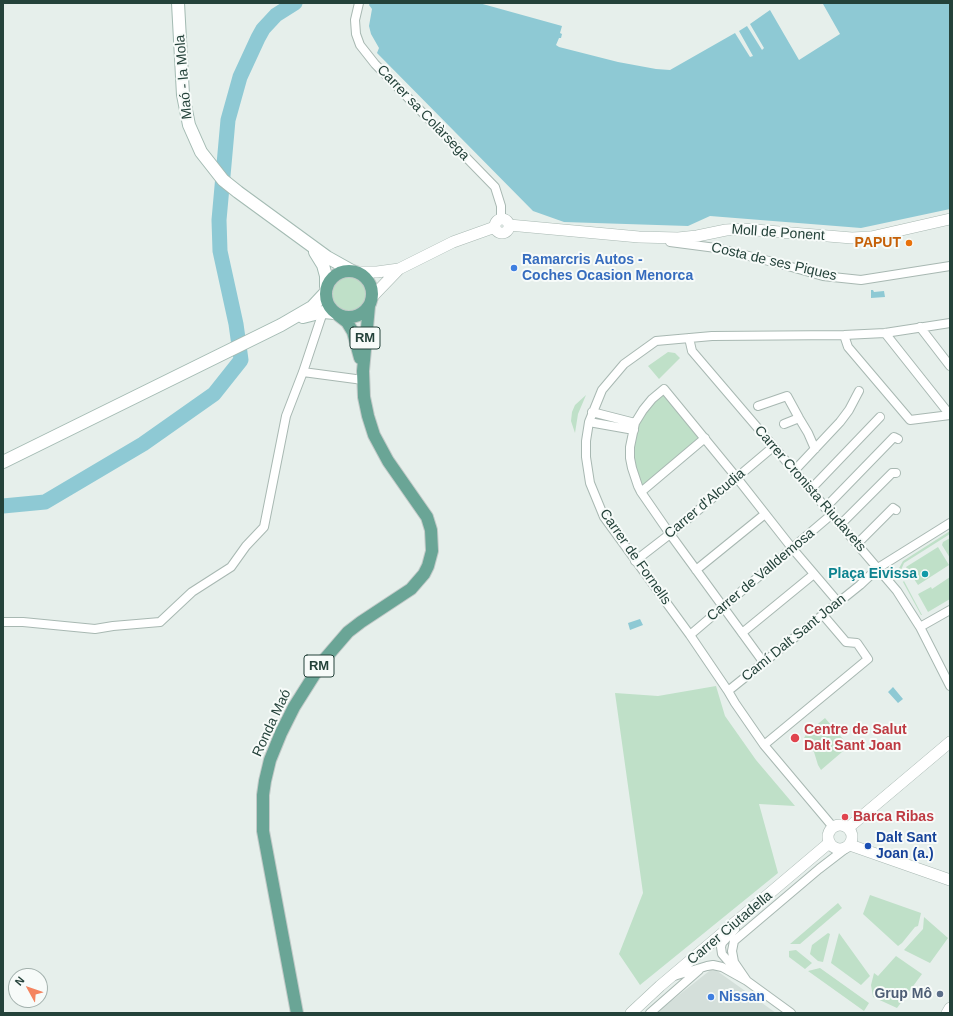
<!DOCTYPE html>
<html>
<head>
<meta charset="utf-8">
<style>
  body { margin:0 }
  #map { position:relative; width:953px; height:1016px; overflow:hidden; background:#e6efeb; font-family:Arial,sans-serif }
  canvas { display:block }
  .frame { position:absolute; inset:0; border:4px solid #24423a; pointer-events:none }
  .north { position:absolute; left:8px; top:968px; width:40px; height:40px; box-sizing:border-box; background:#f7fbf9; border:1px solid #a3b1ad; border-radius:50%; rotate:310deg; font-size:11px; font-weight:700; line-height:16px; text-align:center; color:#24423a }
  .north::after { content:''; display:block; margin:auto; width:14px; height:18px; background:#f4845f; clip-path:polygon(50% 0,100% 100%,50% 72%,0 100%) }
</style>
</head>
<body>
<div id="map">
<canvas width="953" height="1016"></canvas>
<div class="frame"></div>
<div class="north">N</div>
</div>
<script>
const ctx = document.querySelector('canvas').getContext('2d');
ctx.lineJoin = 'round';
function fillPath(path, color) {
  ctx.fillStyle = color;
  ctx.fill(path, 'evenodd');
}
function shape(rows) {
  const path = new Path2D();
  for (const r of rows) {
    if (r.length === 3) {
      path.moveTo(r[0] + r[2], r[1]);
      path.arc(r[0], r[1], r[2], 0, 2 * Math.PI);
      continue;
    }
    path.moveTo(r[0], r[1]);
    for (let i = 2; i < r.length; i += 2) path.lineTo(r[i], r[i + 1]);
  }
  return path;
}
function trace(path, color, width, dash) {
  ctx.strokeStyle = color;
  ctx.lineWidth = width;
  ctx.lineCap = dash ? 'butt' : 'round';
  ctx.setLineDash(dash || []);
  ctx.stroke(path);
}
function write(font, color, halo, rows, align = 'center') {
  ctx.font = font + ' Arial,sans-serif';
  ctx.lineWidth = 4;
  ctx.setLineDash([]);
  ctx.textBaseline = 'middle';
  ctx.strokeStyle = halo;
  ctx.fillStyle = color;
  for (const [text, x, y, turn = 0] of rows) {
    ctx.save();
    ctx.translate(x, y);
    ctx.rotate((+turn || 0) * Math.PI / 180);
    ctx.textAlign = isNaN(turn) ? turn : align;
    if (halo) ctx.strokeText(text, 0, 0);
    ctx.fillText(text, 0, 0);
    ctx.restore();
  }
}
fillPath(shape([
  [713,968,776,1013,656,1013]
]), '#d4dfda');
fillPath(shape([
  [349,294,18],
  [668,352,675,353,680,358,659,379,648,366],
  [663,394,701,439,642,489,637,478,633,452,637,428,644,413],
  [586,395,578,414,575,433,571,421,572,412,575,405],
  [950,531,950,534,904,563,901,570,901,574,899,574,898,570,903,561],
  [950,538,950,558,942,545,943,542],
  [938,547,949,565,918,585,906,567],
  [950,577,950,599,928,612,918,594,931,587,932,589],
  [904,581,922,615,921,615,903,582],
  [716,686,725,716,756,760,795,806,759,804,778,873,640,985,619,954,643,893,615,693,658,696],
  [825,718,849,746,821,770,818,765,814,752,804,738,807,733],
  [870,895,921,913,918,926,915,927,902,943,898,946,863,914],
  [838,903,842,908,800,944,790,944],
  [924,917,948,938,930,963,904,950,923,929],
  [828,933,830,934,823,962,818,961,810,954,812,945],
  [839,933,870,976,861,985,831,963],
  [796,950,812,963,805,969,789,957,789,951],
  [896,956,922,974,897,1008,873,997,871,985,874,973,878,976],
  [820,968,869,1003,864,1011,808,971]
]), '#bfe0c8');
fillPath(shape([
  [370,3,479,3,562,26,560,33,562,34,561,38,559,38,556,45,559,47,618,62,656,69,670,70,735,33,750,57,753,56,739,31,747,26,762,50,764,48,750,24,770,10,799,60,840,34,823,4,825,3,950,3,950,209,861,228,710,216,688,226,564,222,533,211,377,53,379,48,371,34,369,26,372,9,369,5],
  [871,290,873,290,874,292,884,291,885,297,871,298],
  [640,619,643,625,630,630,628,623],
  [893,687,903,699,898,703,888,692]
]), '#8ec9d4');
trace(shape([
  [3,506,45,502,143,444,214,394,241,360,236,324,220,251,219,220,228,120,240,77,258,38,263,29,276,15,295,3]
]), '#8ec9d4', 15);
const minor = shape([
  [359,3,355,20,356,34,360,45,375,64,495,187,501,206,501,219],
  [670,242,716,248,781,264,823,276,861,280,950,266],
  [920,327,950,366],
  [885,333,950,415],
  [844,335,848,347,910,420,950,415],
  [689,338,692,351,897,591,920,627,950,686],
  [303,372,363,380],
  [758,406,787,396,799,418,808,433,815,449],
  [592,412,635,423],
  [589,422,634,430],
  [784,424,799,418],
  [794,471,840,422,849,410,859,391],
  [810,490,880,417],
  [641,492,705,438],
  [825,508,894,437,898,439],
  [840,525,892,473,896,473],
  [857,544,893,508,896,510],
  [635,561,670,534,773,447],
  [696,570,765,514],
  [3,622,23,622,95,629,113,626,160,622,192,592,231,567,246,546,264,527,286,416,303,372,323,312],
  [920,627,950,610],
  [742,633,814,574],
  [690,635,831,515],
  [764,663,670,534,641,492,638,486,632,468,630,458,630,447,635,423,643,410,652,399,664,389,737,478,792,548,838,602],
  [728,691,860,585,878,568,950,523],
  [764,745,868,659,857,643,846,642,823,615],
  [833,827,764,745,735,703,728,691,690,635,604,517,590,483,586,457,586,441,589,422,602,390,624,364,656,341,712,336,844,335,885,333,950,323],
  [735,969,722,954,721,947,722,943,735,929],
  [674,976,707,966,713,965,722,967,747,981,791,1013],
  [747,981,734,962,732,951,734,941,819,869,845,849],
  [650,1013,699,970]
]);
const tertiary = shape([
  [502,226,7],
  [509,225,639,237,678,238,697,236,726,230,743,229,852,238,871,237,950,219],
  [356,272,377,272,399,269,453,242,495,227],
  [372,297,399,269],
  [840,837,12],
  [848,828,950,742],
  [850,845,950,880],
  [631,1013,660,986,829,843],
  [947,1013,950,1008]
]);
const secondary = shape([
  [178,3,183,95,189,125,201,152,223,180,238,192,327,257,352,271],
  [315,252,323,265,326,276,326,287],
  [303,317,323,312,335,313],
  [3,462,281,325,312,307,326,292]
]);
const primary = shape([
  [349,294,23],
  [338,315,347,322,353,332,360,358],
  [297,1013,263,831,263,795,265,781,270,760,281,733,294,707,323,661,348,632,361,622,411,589,424,574,428,566,432,551,431,530,427,517,388,461,374,435,368,416,364,397,363,371,369,306]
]);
trace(minor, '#a8b8b2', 10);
trace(tertiary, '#a8b8b2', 12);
trace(secondary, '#a4bbb3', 14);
trace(primary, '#c2cac8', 14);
trace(minor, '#fff', 8);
trace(tertiary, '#fff', 11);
trace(secondary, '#fff', 12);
trace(primary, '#6aa596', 12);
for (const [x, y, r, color] of [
  [909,243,4,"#e8710a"],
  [514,268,4,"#3f7fe0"],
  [925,574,4,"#0f9aa8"],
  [795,738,5,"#e0444e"],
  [845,817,4,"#e0444e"],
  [868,846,4,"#1a4fb4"],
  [940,994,4,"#5c6f8a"],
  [711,997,4,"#3f7fe0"]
]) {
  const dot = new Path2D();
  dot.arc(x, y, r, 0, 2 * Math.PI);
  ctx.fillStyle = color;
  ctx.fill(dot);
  trace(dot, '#f7fbf9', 1.5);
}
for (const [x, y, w] of [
  [365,338,30],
  [319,666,30]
]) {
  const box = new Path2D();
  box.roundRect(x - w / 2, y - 11, w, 22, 3);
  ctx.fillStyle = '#f7fbf9';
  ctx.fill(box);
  trace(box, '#24423a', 1);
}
write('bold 13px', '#24423a', null, [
  ["RM",365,338],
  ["RM",319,666]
]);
write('14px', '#24423a', '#f7fbf9', [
  ["Maó - la Mola",184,77,-95],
  ["Carrer sa Colàrsega",423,113,46],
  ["Moll de Ponent",778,233,4],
  ["Costa de ses Piques",774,262,13],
  ["Carrer Cronista Riudavets",810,489,49],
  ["Carrer d'Alcudia",705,504,-40],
  ["Carrer de Fornells",635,557,55],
  ["Carrer de Valldemosa",761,575,-40],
  ["Camí Dalt Sant Joan",794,638,-39],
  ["Ronda Maó",272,723,-65],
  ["Carrer Ciutadella",730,928,-40]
]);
write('bold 14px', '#c56008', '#f7fbf9', [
  ["PAPUT",901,243]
], 'right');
write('bold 14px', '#366cbe', '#f7fbf9', [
  ["Ramarcris Autos -",522,260],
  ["Coches Ocasion Menorca",522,276],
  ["Nissan",719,997]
], 'left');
write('bold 14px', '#0d838f', '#f7fbf9', [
  ["Plaça Eivissa",917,574]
], 'right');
write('bold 14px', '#be3a42', '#f7fbf9', [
  ["Centre de Salut",804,730],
  ["Dalt Sant Joan",804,746],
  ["Barca Ribas",853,817]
], 'left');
write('bold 14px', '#164399', '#f7fbf9', [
  ["Dalt Sant",876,838],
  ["Joan (a.)",876,854]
], 'left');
write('bold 14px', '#4e5e75', '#f7fbf9', [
  ["Grup Mô",932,994]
], 'right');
</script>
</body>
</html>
